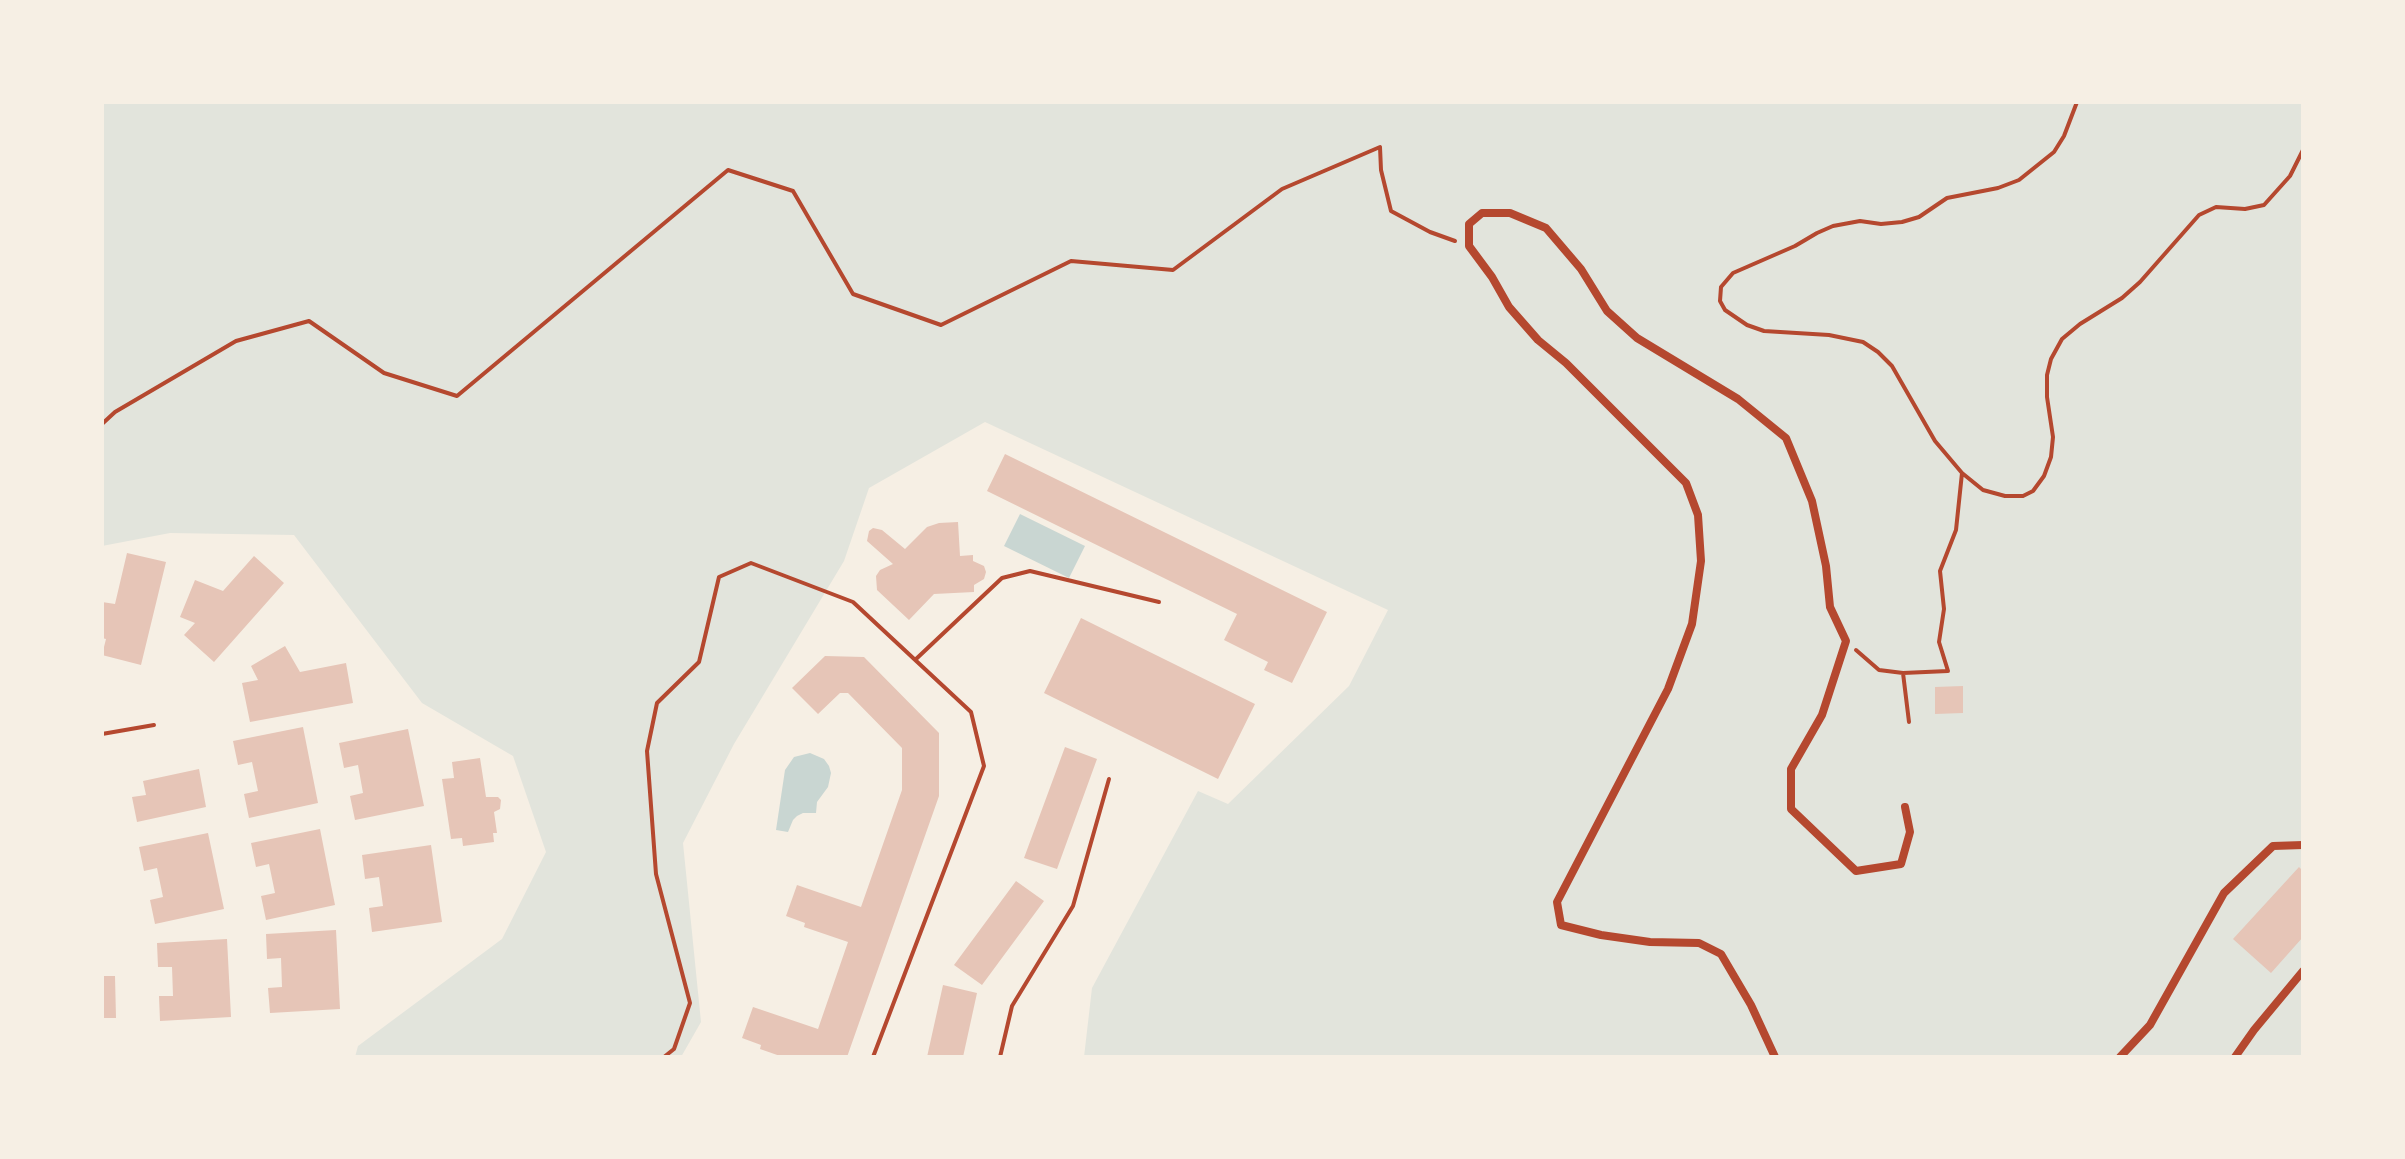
<!DOCTYPE html>
<html>
<head>
<meta charset="utf-8">
<style>
  body { margin:0 }
  #map { position:relative; width:2405px; height:1159px; overflow:hidden; background:#f6efe4; font-family:"DejaVu Sans",sans-serif }
  canvas { display:block }
  .frame { position:absolute; inset:0; border:104px solid #f6efe4; pointer-events:none }
</style>
</head>
<body>
<div id="map">
<canvas width="2405" height="1159"></canvas>
<div class="frame"></div>
</div>
<script>
const ctx = document.querySelector('canvas').getContext('2d');
ctx.lineJoin = 'round';
function fillPath(path, color) {
  ctx.fillStyle = color;
  ctx.fill(path, 'evenodd');
}
function shape(rows) {
  const path = new Path2D();
  for (const r of rows) {
    path.moveTo(r[0], r[1]);
    for (let i = 2; i < r.length; i += 2) path.lineTo(r[i], r[i + 1]);
  }
  return path;
}
function trace(path, color, width, dash) {
  ctx.strokeStyle = color;
  ctx.lineWidth = width;
  ctx.lineCap = dash ? 'butt' : 'round';
  ctx.setLineDash(dash || []);
  ctx.stroke(path);
}
fillPath(shape([
  [102,102,2303,102,2303,1057,1084,1057,1092,988,1198,791,1228,804,1349,686,1388,610,985,422,869,488,844,561,734,744,683,843,701,1022,681,1057,355,1057,358,1046,502,939,546,852,513,756,422,703,294,535,170,533,102,546]
]), '#e2e4dc');
fillPath(shape([
  [1020,514,1085,546,1069,578,1004,546],
  [810,753,824,759,829,766,831,773,828,787,817,802,816,813,803,813,797,816,793,820,788,832,776,830,785,770,794,757]
]), '#c9d6d2');
fillPath(shape([
  [1005,454,1327,612,1292,683,1264,670,1268,662,1224,640,1237,614,987,491],
  [958,522,960,556,973,555,973,561,984,566,986,572,984,579,974,585,974,592,934,594,909,620,877,590,876,576,880,570,893,564,867,541,869,531,873,528,882,530,905,549,927,527,939,523],
  [127,553,166,562,141,665,102,655,106,639,102,638,102,602,115,604],
  [254,556,284,583,214,662,184,635,195,623,180,617,195,580,223,591],
  [1081,618,1255,704,1218,779,1044,693],
  [285,646,300,672,346,663,353,703,250,722,242,683,258,680,251,666],
  [825,656,864,657,939,733,939,796,847,1057,783,1057,760,1049,761,1045,742,1038,753,1007,818,1029,848,942,804,927,805,923,786,916,797,885,861,907,902,790,902,748,848,693,840,693,818,714,792,688],
  [1963,686,1963,713,1935,714,1935,687],
  [303,727,318,803,249,818,244,794,258,791,252,762,238,765,233,741],
  [408,729,424,806,355,820,350,796,363,793,358,765,344,768,339,743],
  [1065,747,1097,759,1057,869,1024,858],
  [480,758,486,797,498,797,501,800,500,809,494,812,497,833,493,833,494,842,463,846,462,838,451,839,442,779,454,778,452,762],
  [199,769,206,807,137,822,132,797,146,795,143,781],
  [320,829,335,905,266,920,261,896,275,893,269,864,256,867,251,843],
  [208,833,224,909,155,924,150,900,163,897,157,868,144,871,139,847],
  [431,845,442,922,372,932,369,908,383,906,379,877,365,879,362,855],
  [2299,867,2303,871,2303,937,2271,973,2233,939],
  [1016,881,1044,901,982,985,954,965],
  [336,930,340,1009,270,1013,268,988,282,987,281,958,267,959,266,934],
  [227,939,231,1017,160,1021,159,996,173,996,172,967,158,967,157,943],
  [102,976,115,976,116,1018,102,1018],
  [943,985,977,993,963,1057,927,1057]
]), '#e6c5b7');
trace(shape([
  [2077,102,2064,136,2054,152,2019,180,1998,188,1947,198,1919,217,1902,222,1881,224,1860,221,1833,226,1817,233,1795,246,1733,273,1721,287,1720,301,1725,310,1747,325,1764,331,1829,335,1863,342,1878,352,1892,366,1935,441,1962,473,1983,490,2005,496,2023,496,2033,491,2044,476,2051,457,2053,437,2047,397,2047,375,2051,359,2062,339,2080,324,2122,298,2140,282,2199,215,2216,207,2245,209,2264,205,2290,176,2303,150],
  [102,424,115,412,236,341,309,321,384,373,457,396,728,170,793,191,853,294,941,325,1071,261,1173,270,1282,189,1380,147,1381,170,1391,211,1430,232,1455,241],
  [1856,650,1879,670,1903,673,1948,671,1939,642,1944,609,1940,571,1956,530,1962,473],
  [1903,673,1909,722]
]), '#b5482f', 4);
trace(shape([
  [915,660,1002,578,1030,571,1159,602],
  [102,734,154,725],
  [664,1057,674,1049,690,1003,656,874,647,751,657,703,699,662,719,577,751,563,853,602,971,712,984,766,873,1057],
  [1000,1057,1012,1006,1073,906,1109,779]
]), '#b5482f', 4);
trace(shape([
  [1775,1057,1751,1005,1721,954,1699,943,1650,942,1601,935,1561,925,1557,902,1668,689,1692,624,1701,561,1698,515,1686,483,1566,363,1538,340,1509,307,1492,277,1469,246,1469,224,1482,213,1510,213,1546,228,1581,269,1607,311,1637,338,1738,399,1786,438,1812,501,1826,566,1830,607,1846,641,1822,715,1791,769,1791,809,1856,871,1901,864,1910,832,1905,807],
  [2120,1057,2150,1025,2224,893,2273,846,2303,845],
  [2235,1057,2254,1030,2303,971]
]), '#b5482f', 8);
</script>
</body>
</html>
